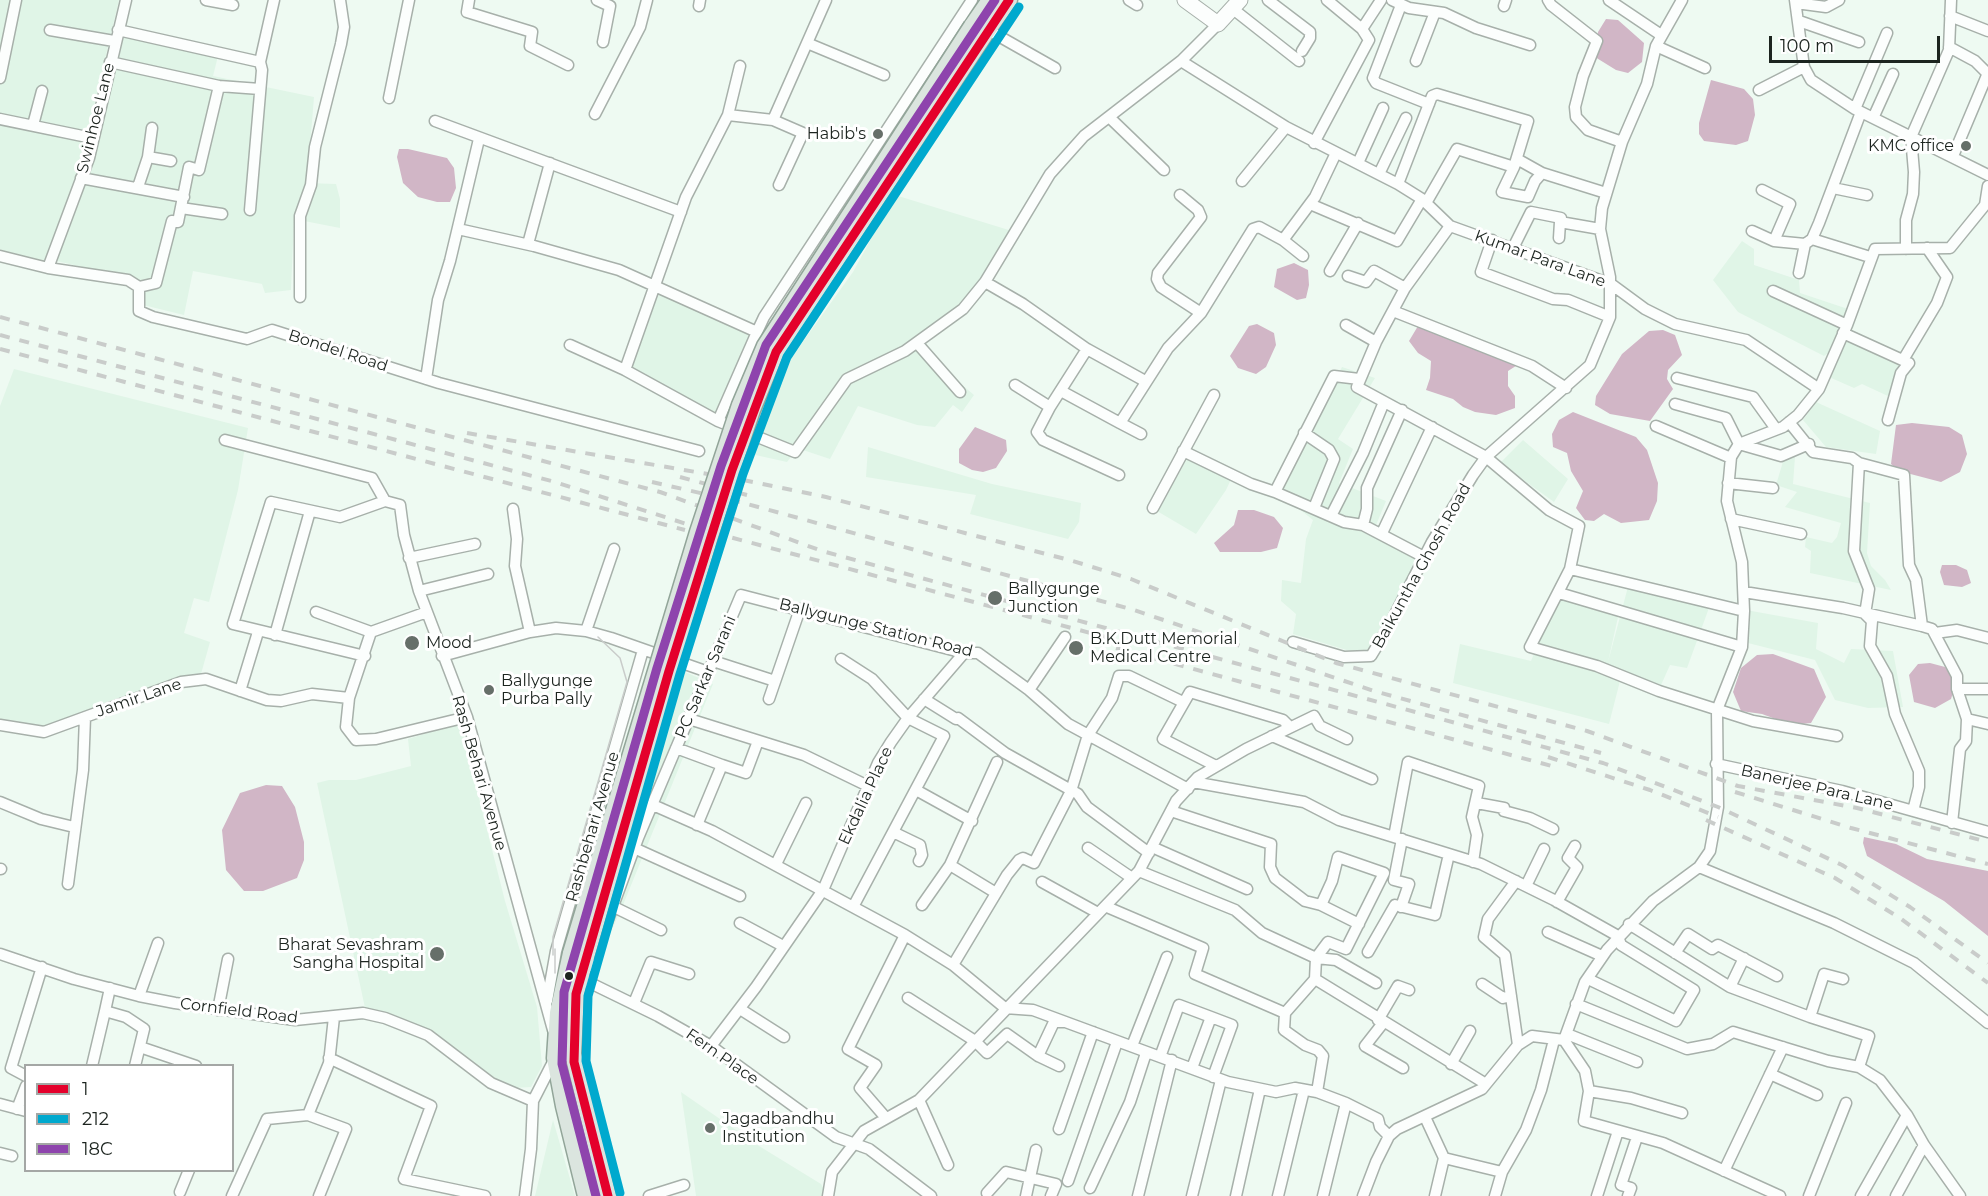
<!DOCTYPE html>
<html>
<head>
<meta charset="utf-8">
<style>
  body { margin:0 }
  #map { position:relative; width:1988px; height:1196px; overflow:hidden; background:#eefaf2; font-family:Montserrat,sans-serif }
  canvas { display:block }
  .legend { position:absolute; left:24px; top:1064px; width:210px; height:108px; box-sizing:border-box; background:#fff; border:2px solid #a4a7a5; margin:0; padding:8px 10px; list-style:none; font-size:18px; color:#1c241f }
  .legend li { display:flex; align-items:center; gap:12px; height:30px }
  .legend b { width:30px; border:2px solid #a4a7a5 }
  .scale { position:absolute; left:1769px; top:36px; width:171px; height:27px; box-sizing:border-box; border:3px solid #1c241f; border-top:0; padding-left:8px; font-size:18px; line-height:21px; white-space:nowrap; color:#1c241f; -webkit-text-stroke:4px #fff; paint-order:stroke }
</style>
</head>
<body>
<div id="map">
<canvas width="1988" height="1196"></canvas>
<ul class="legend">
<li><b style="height:8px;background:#e4002b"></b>1</li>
<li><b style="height:8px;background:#00a9ce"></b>212</li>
<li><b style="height:8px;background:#8e44ad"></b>18C</li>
</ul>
<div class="scale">100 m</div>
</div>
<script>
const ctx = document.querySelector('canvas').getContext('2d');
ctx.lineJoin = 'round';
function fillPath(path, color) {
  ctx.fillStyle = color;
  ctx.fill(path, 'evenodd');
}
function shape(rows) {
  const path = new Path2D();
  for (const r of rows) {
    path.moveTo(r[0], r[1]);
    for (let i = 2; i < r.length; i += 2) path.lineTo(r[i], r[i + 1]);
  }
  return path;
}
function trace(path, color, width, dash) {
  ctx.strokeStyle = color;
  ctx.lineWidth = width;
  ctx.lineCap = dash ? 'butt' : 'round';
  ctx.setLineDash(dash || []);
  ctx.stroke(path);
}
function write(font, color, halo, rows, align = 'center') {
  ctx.font = font + ' Montserrat,sans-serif';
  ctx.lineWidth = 6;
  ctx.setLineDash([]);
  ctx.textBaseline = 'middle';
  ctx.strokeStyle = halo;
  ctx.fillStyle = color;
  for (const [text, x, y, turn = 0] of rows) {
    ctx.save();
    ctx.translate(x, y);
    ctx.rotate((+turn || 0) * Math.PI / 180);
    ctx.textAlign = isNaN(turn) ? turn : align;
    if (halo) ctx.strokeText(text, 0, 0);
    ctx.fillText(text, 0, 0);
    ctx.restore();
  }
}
fillPath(shape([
  [0,0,119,0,87,136,0,118],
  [116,24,220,48,213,76,314,97,307,183,336,184,340,199,340,228,294,219,291,290,265,293,262,284,193,271,184,315,135,303,136,277,104,272,48,259,88,151],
  [0,122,87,140,82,160,44,265,0,253],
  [895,195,1012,231,962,306,904,349,844,378,813,416,798,448,787,462,751,454,792,357,853,272],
  [1742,241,1754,249,1754,265,1799,280,1800,293,1848,309,1830,352,1824,356,1738,312,1713,280],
  [660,286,754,330,716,419,629,370],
  [1846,330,1901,355,1890,397,1862,384,1854,388,1829,377],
  [916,346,974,395,962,412,953,405,935,427,917,425,858,406,830,459,803,450,849,380],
  [1342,367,1375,378,1338,439,1353,449,1339,483,1386,501,1374,530,1416,557,1376,654,1350,651,1293,634,1296,614,1281,601,1282,580,1301,583,1306,539,1313,520,1277,491],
  [14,369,248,428,238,490,209,602,194,598,184,633,210,642,201,674,43,730,21,727,0,720,0,406],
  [1816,402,1880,431,1876,454,1826,447,1803,420],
  [1523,440,1568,479,1554,502,1500,463],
  [868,447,992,484,1081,503,1079,522,1068,539,970,514,976,495,866,477],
  [1190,454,1233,475,1226,490,1196,534,1157,511],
  [1785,455,1795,457,1793,484,1870,503,1867,553,1871,566,1885,580,1891,590,1810,573,1811,551,1805,547,1806,537,1832,543,1837,537,1841,523,1785,507,1797,492,1776,485],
  [1629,583,1709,608,1687,668,1670,665,1661,685,1606,665,1620,681,1609,724,1453,683,1460,644,1531,661,1559,593,1620,608,1608,662],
  [1746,610,1818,623,1816,649,1844,663,1851,649,1893,651,1903,707,1868,708,1835,700,1815,660,1744,642],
  [678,669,713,684,623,905,601,954,594,955],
  [460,723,505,901,537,1007,542,1066,531,1087,514,1088,490,1080,478,1066,413,1023,365,1008,317,783,329,780,356,780,411,766,408,739],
  [681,1092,759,1146,821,1184,828,1196,696,1196],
  [553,1120,575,1196,535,1196]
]), '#e0f5e7');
fillPath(shape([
  [1606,19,1618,20,1644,43,1642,62,1628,73,1616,70,1595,57,1598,32],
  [1711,80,1744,89,1753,99,1755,115,1748,141,1736,145,1704,141,1699,134,1699,123],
  [399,149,408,149,447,158,454,168,456,188,450,202,437,202,418,197,403,183,397,157],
  [1294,263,1308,270,1309,285,1306,298,1297,300,1274,287,1277,269],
  [1421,321,1519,364,1508,371,1508,386,1515,396,1515,408,1496,415,1475,412,1463,407,1453,399,1426,390,1430,378,1431,361,1418,353,1409,341],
  [1257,324,1274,333,1276,345,1266,367,1256,374,1238,368,1230,356,1249,326],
  [1663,330,1675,335,1682,355,1668,370,1667,379,1673,389,1650,421,1610,414,1595,405,1596,396,1622,354,1649,331],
  [1573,412,1636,437,1647,450,1658,483,1657,501,1649,520,1621,523,1604,514,1594,521,1585,520,1576,508,1583,491,1571,471,1567,453,1553,447,1552,434,1559,420],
  [1912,423,1949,427,1962,435,1967,454,1960,472,1941,482,1899,471,1891,464,1896,425],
  [975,427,1006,440,1007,451,996,468,983,472,972,470,959,463,959,449],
  [1238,510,1254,510,1274,517,1283,528,1277,548,1261,552,1220,552,1214,543,1234,525],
  [1942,565,1956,565,1967,570,1971,583,1962,587,1944,585,1940,572],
  [1773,654,1814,669,1826,697,1811,723,1792,725,1762,714,1741,711,1733,692,1741,668,1757,655],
  [1930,663,1945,667,1956,683,1951,699,1935,708,1914,702,1909,675,1918,664],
  [266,785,282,786,295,807,304,842,304,860,297,878,263,891,244,891,226,870,222,830,240,793],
  [1864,837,1896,844,1927,859,1988,871,1988,936,1944,901,1867,856,1863,843]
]), '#d1b6c6');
const minor = shape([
  [206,0,233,5],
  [469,0,467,12,532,32,530,46,568,65],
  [597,0,610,6,603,42],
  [1129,0,1137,5],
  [1268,0,1310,32,1310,38,1302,51],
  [1327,0,1362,29],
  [1392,0,1409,8,1444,13,1476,28,1530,45],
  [1548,0,1551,5,1597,41,1583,76,1575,107,1576,117,1588,130,1622,142],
  [1609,0,1661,35],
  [1795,0,1804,67,1811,80,1855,109,1988,175],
  [1796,3,1826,7,1839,0],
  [1401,5,1373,78,1376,83,1429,104],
  [699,6,700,0],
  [1504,6,1506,0],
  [1233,9,1299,61],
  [1950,16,1988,31],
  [1799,21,1859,42],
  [50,30,114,41],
  [118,30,260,62,274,0],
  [988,30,1055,68],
  [807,43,884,75],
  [1656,46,1705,68],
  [1949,47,1975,61,1988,74],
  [1181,61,1286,127,1398,184,1422,199,1450,226,1611,284,1645,309,1675,324,1746,340,1819,389],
  [1416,61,1435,12],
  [110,62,219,86,260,89],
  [0,78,16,0],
  [1759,90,1804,67],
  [389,98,409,0],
  [1855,109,1887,33],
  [595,114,640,27,647,0],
  [728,115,740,66],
  [1874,116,1893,74],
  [1109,117,1164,170],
  [0,119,92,138],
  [773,120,803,133,779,185],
  [435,121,681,212],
  [33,125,42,91],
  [1314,143,1369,40,1362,29,1381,0],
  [1953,156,1988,73],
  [148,157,171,161],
  [1517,159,1542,173,1606,193],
  [1358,163,1383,108],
  [1379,174,1406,118],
  [81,178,184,197],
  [1242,181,1286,127],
  [1398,184,1432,96,1437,94,1528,121,1514,167,1502,192,1528,197,1535,181,1542,173],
  [138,187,148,157,152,128],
  [1833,188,1867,195],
  [1762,190,1790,204,1774,241],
  [1180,195,1198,210,1201,217,1158,273,1157,279,1161,287,1201,313],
  [1426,203,1457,149,1514,167],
  [1310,204,1397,241,1422,199],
  [181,208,222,214],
  [250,210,262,70,260,62],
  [1450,226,1405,288,1376,342,1357,387,1486,457,1549,510,1579,526,1570,569,1530,647,1597,666,1659,691,1753,721,1837,736],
  [458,229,534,246,619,270,757,332,764,317,972,0],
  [1752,231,1774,241,1805,244],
  [1559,238,1560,222],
  [1812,239,1870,257],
  [1492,240,1481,272,1553,299,1568,300,1610,317],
  [528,244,550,163],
  [1513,248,1531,212,1561,218,1560,222,1600,229],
  [1906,249,1906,220,1913,194,1914,172,1911,137,1949,50,1951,0],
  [0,256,48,268,128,280,139,287,139,311,153,317,247,339,272,330,439,383,699,451],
  [1303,256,1283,240,1315,197,1336,153],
  [48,268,89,158,126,0],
  [1330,271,1358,223],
  [1799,273,1805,244,1812,239,1819,223,1861,112],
  [1348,276,1366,282,1374,271,1405,288],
  [985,282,1023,304,1087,349,1145,381],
  [139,287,156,283,172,221,178,222,189,167,199,170,219,86],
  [1773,291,1847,325],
  [300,297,300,216,311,185,315,147,341,44,344,27,340,0],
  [1393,311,1532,366,1566,388],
  [1346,325,1376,342],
  [1843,333,1909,363,1901,373,1888,420],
  [917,343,960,392],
  [570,345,625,370,718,421,795,452,847,379,905,351,963,309,985,282,1050,174,1084,136,1181,61,1218,24],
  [1087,349,1050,407,1037,432,1043,440,1119,475],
  [1903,360,1937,303,1947,277,1927,248],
  [625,370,686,197,728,115,773,120,826,0],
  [1677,378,1753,397,1776,429],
  [426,379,438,300,450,261,479,139],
  [1015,385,1050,407],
  [1061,391,1120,423],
  [1675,404,1726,418,1739,444,1781,456,1809,444],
  [1402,410,1367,488,1367,509,1363,525,1424,557],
  [718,421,757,332],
  [1789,422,1813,452,1852,458,1859,463,1854,551,1869,589,1865,614,1872,621,1870,646,1887,676,1895,714,1919,771,1919,787,1913,811],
  [1656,426,1731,458],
  [1304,433,1329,450,1334,459,1314,508],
  [1141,434,1120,423,1168,348,1201,313,1253,229,1259,227,1283,240],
  [225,440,372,478,385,501],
  [1183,451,1251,484,1275,492,1334,376,1359,379],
  [1859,463,1904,475,1909,565,1916,580,1922,626,1932,629,1957,676,1957,689,1967,719,1966,741,1960,749,1952,823],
  [1728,483,1773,488],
  [1275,492,1344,522,1363,525],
  [1153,508,1214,395],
  [513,509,517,539,515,566,530,632],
  [1331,516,1363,453,1384,402],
  [1731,519,1801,534],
  [1382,533,1432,427],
  [409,558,475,544],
  [1570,569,1744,611],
  [419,591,488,574],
  [1744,592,1843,608,1922,626],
  [1559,593,1742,647],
  [316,612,371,632],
  [586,631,614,549],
  [1935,633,1957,630,1988,638],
  [275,635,310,511],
  [1293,642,1344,657,1371,656,1388,628,1432,542,1473,475,1486,457,1590,365,1610,317,1610,277,1600,229,1602,208,1622,142,1647,84,1656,46,1682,0],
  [365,656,233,624,271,502,340,517,385,501,400,505,404,535,419,591,467,717,553,1030],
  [442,656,530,632,556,628,586,631,611,638,708,672],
  [841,659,872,679,908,718,944,736,853,907],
  [713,661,775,681],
  [1957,689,1988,689],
  [1029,690,1065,637],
  [240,691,258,632],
  [349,698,371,632,427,612],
  [769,699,800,609],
  [924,699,956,719,958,718,1005,753,1078,794,1087,807,1149,853],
  [689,719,804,755,868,786],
  [1967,719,1988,724],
  [0,725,44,732,181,682,206,679,267,700,281,701,312,694,349,698,346,727,356,740,376,739,467,717],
  [1272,736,1372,779],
  [676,748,722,765,697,825],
  [1716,764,1842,791,1988,832],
  [722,765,746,773,758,741],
  [1216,766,1163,739,1190,692,1283,720,1290,727],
  [1193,782,1304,802,1339,820,1481,864,1554,900,1618,936,1621,945,1694,990,1676,1021,1588,979],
  [916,790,972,821],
  [0,802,41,819,74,827],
  [1477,803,1504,808,1504,811,1530,818,1553,829],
  [653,805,712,831,905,935,953,965,1005,1008,1033,1010,1228,1082,1276,1092,1295,1088,1317,1092,1346,1103,1378,1119,1380,1127,1389,1136],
  [1171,811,1271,844,1270,867,1275,878,1305,901,1321,905,1332,881,1338,857,1384,873,1346,949,1328,942,1316,958,1315,979,1285,1013,1284,1030,1305,1045,1318,1050,1323,1056,1317,1092],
  [893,832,920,845,922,855,919,861],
  [1394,837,1408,762,1479,786,1472,817,1477,835,1473,862],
  [1152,847,1247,889],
  [634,848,740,896],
  [1088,848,1132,878],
  [776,864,806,803],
  [950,865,996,893],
  [1699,867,1834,923,1914,963,1988,1023],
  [0,869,1,869],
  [1139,871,1235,910,1262,933,1316,958,1336,960,1376,983],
  [1516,881,1488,919,1484,937,1505,955,1518,1045],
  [1042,882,1098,913],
  [68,884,83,770,85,717],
  [1526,886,1544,849],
  [1557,902,1577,867,1568,858,1575,846],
  [922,905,950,865,997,762],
  [1321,905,1359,924],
  [614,907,661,930],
  [1107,907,1203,948,1195,974,1285,1013],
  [1401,907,1409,884,1394,880,1402,839],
  [740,923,783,946],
  [1629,924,1730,987,1810,1017,1869,1036,1859,1067],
  [1548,932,1602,956],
  [1368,952,1395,905,1435,915,1449,854],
  [1675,953,1688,934,1712,949,1718,945,1777,976],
  [0,954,74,979,139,996,175,1003,295,1020,363,1013,385,1018,428,1035,491,1083,533,1101],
  [953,965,1007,875,1019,860,1023,858,1034,863,1071,791,1088,735,1112,698,1119,676,1129,676,1183,702],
  [591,966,638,838,741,595,964,653,978,653,1029,690,1068,724,1188,789],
  [580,978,658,1016,711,1046,836,1137,869,1149,931,1196],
  [1315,979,1486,1084],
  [1482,984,1503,998,1511,996],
  [1730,987,1744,958],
  [110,988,105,1011,126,1017,144,1029,135,1066],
  [139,996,158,943],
  [908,998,975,1041,987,1053,1007,1034,1038,1056,1059,1066],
  [547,1001,556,951,643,650],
  [634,1003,651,962,689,974],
  [1576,1004,1687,1049,1713,1044,1733,1032,1828,1061,1859,1067,1880,1080,1907,1115,1924,1145,1960,1196],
  [740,1009,784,1037],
  [218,1010,228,959],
  [1810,1017,1824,974,1843,979],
  [1378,1020,1398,986,1409,990],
  [1383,1023,1365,1046,1403,1068],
  [1567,1034,1637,1062],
  [1564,1040,1585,982,1607,950,1653,901,1699,867,1710,851,1718,807,1717,710,1742,647,1744,611,1742,562,1727,501,1731,457,1739,444,1783,427,1798,415,1819,389,1847,325,1875,249,1950,248,1985,205,1988,186],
  [1564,1040,1585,1071,1589,1091,1584,1121,1663,1143,1780,1196],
  [711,1046,756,987,823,890,878,763,891,742,908,718,964,653],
  [1132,1046,1167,957],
  [140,1047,196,1066],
  [1038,1056,1054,1022,1063,1022],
  [1160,1057,1179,1005,1211,1017,1232,1025,1213,1077],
  [329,1058,431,1106,404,1179,485,1196],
  [1451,1064,1470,1031],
  [92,1066,105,1011],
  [1192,1068,1211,1017],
  [1770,1074,1817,1095],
  [26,1076,11,1068,42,967],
  [1589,1091,1631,1098,1682,1113],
  [919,1100,948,1165],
  [0,1104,26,1111],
  [17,1109,26,1086],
  [308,1115,346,1129,319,1196],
  [1425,1117,1444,1158,1435,1196],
  [886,1118,860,1088,876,1065,848,1049,905,935],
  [1059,1129,1093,1032],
  [0,1153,12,1156],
  [1444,1158,1502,1172],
  [1724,1171,1783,1047],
  [1068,1181,1117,1042],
  [1090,1188,1130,1102,1146,1053],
  [180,1192,189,1170],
  [987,1193,1006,1172,1056,1184,1051,1196],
  [232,1196,267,1119,308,1115,329,1063,334,1017],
  [525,1196,531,1149,533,1101,555,1058,573,1054],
  [649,1196,684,1185],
  [828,1196,832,1172,864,1131,919,1100,1139,871,1176,801,1198,777,1246,749,1314,716,1320,726,1347,739],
  [1026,1196,1036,1150],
  [1138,1196,1172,1060],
  [1192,1196,1221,1080],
  [1236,1196,1260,1089],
  [1278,1196,1304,1090],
  [1323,1196,1346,1103],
  [1363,1196,1376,1162,1389,1136,1397,1129,1482,1089,1518,1045,1532,1036,1564,1040],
  [1495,1196,1502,1172,1526,1130,1541,1090,1554,1040],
  [1597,1196,1618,1131],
  [1628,1196,1631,1188,1621,1185,1637,1137],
  [1809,1196,1846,1103],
  [1861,1196,1907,1115],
  [1896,1196,1924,1145]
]);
const secondary = shape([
  [1185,0,1218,24,1240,0]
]);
const primary = shape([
  [972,26,990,0],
  [985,34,1009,0],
  [571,953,558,1013,555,1058,564,1106,586,1196],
  [586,957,576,994,573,1054,608,1196]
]);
trace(minor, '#a7b0aa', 13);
trace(secondary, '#a7b0aa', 17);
trace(primary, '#92a599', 19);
trace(minor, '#fcfefd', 10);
trace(secondary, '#fcfefd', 15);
trace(primary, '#dbe5df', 16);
trace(shape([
  [553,955,553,937,627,682,620,658,598,637],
  [555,973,555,949],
  [569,1096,593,1196]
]), '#c9ccca', 1.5);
trace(shape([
  [0,317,660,492,822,551,1603,763,1718,807,1842,865,1910,907,1988,963],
  [0,335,555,482,718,534,1128,643],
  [0,349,685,530],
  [467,433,743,480,826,497,1073,561,1131,579,1336,663,1587,731,1738,786,1857,808,1988,842],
  [680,477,747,495],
  [652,482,740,502,1134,610,1374,691,1601,753],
  [1116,648,1559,768],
  [1548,757,1650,790,1718,817],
  [1735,792,1851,828,1988,864],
  [1706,820,1835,878,1900,918,1988,983]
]), '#c9ccca', 4, [10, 10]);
const primaryBridge = shape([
  [571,953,698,532,740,405,765,346,972,26],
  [586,957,710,536,752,410,776,352,985,34]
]);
trace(primaryBridge, '#92a599', 19, []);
trace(primaryBridge, '#dbe5df', 16);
trace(shape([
  [608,1196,574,1062,576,994,669,671,732,470,776,352,1009,0]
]), '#e4002b', 9);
trace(shape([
  [620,1193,586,1061,588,996,680,674,743,474,787,357,1019,7]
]), '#00a9ce', 9);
trace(shape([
  [596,1196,562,1064,564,992,657,668,721,466,766,345,995,0]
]), '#8e44ad', 9);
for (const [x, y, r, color] of [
  [878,134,6,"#666f69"],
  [1966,146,6,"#666f69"],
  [995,598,8,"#666f69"],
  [412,643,8,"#666f69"],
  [1076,648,8,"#666f69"],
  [489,690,6,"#666f69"],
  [437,954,8,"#666f69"],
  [569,976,5,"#1c241f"],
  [710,1128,6,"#666f69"]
]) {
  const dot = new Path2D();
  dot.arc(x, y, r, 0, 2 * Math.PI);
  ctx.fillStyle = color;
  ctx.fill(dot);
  trace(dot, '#fff', 2);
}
write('16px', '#1c241f', '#fff', [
  ["Swinhoe Lane",96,118,-76],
  ["Kumar Para Lane",1540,259,20],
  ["Bondel Road",338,351,18],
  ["Baikuntha Ghosh Road",1422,566,-61],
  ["Ballygunge Station Road",876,628,14],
  ["PC Sarkar Sarani",706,677,-67],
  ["Jamir Lane",139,698,-19],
  ["Rash Behari Avenue",479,773,74],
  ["Banerjee Para Lane",1817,788,13],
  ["Ekdalia Place",866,796,-65],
  ["Rashbehari Avenue",593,827,-74],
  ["Cornfield Road",239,1011,7],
  ["Fern Place",722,1057,35]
]);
write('16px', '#1c241f', '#fff', [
  ["Habib's",866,134,"right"],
  ["KMC office",1954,146,"right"],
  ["Ballygunge",1008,589],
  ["Junction",1008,607],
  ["B.K.Dutt Memorial",1090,639],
  ["Medical Centre",1090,657],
  ["Mood",426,643],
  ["Ballygunge",501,681],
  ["Purba Pally",501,699],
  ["Bharat Sevashram",424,945,"right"],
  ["Sangha Hospital",424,963,"right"],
  ["Jagadbandhu",722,1119],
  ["Institution",722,1137]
], 'left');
</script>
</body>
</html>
